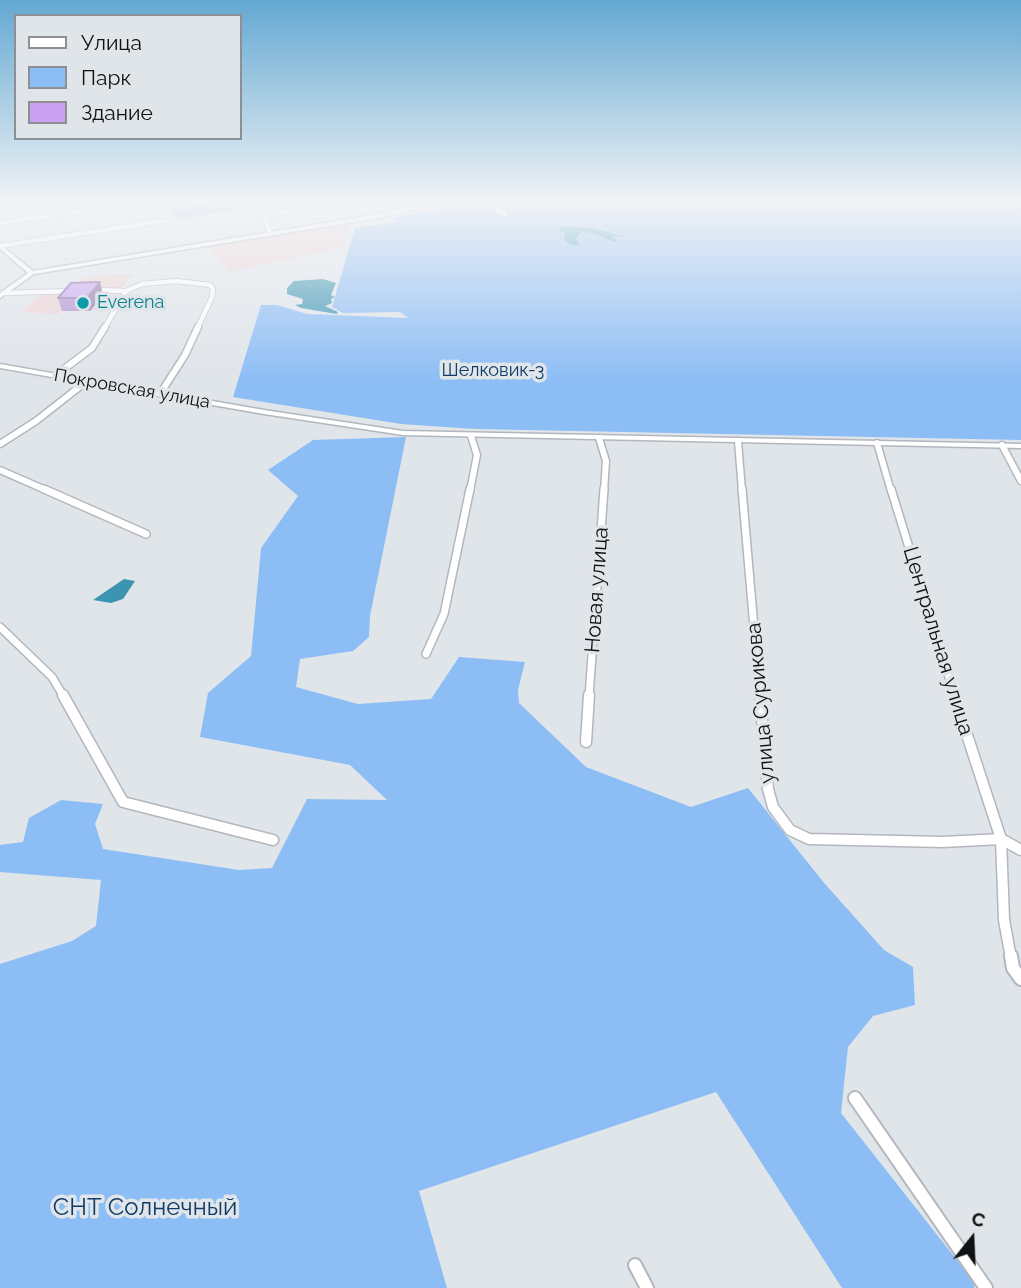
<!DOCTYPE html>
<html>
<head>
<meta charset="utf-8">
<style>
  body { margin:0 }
  #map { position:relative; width:1021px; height:1288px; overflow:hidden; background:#e0e5ea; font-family:Raleway,sans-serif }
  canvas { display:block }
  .legend { position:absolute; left:14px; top:14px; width:228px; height:126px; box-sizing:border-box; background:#e0e5ea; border:2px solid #8c9094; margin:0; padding:9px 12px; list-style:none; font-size:21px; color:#0f1113 }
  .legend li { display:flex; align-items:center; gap:14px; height:35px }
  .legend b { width:35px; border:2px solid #8c9094 }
  .north { position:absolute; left:937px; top:1204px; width:70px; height:70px; -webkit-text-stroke:5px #e0e5ea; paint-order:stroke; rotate:18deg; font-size:19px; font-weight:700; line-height:28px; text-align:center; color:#0f1113 }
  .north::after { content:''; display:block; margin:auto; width:24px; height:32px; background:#0f1113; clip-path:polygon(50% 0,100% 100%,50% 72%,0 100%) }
</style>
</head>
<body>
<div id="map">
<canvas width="1021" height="1288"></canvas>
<ul class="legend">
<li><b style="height:9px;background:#fff"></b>Улица</li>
<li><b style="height:19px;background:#8dbdf5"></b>Парк</li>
<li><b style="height:19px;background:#caa2f1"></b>Здание</li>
</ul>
<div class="north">С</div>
</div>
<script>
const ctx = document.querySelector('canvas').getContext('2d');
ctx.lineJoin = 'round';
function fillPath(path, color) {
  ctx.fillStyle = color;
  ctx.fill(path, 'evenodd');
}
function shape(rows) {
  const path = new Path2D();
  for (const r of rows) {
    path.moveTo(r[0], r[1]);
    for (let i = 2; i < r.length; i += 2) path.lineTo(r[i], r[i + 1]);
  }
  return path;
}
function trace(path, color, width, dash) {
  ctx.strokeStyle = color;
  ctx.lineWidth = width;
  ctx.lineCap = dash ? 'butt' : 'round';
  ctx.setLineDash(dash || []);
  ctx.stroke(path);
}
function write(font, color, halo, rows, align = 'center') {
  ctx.font = font + ' Raleway,sans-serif';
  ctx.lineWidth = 7;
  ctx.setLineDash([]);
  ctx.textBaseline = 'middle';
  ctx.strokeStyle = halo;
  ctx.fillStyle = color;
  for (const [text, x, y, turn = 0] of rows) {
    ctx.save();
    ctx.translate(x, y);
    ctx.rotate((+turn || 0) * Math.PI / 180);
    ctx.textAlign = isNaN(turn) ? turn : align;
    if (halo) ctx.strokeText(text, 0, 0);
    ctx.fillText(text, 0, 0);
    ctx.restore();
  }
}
fillPath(shape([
  [351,225,343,247,230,272,208,246],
  [132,274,108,310,62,310,58,314,23,312,43,291,74,290,81,278]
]), '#eed3d4');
fillPath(shape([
  [227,200,238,209,180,219,168,209],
  [466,200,1021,200,1021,440,475,429,401,424,233,397,261,305,277,305,307,314,408,318,400,312,343,313,332,307,355,228,397,222,393,217,438,210],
  [406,437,370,616,369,637,353,651,300,659,296,687,358,704,431,699,459,657,525,662,518,690,519,703,586,767,691,807,748,788,825,884,884,950,913,967,915,1005,873,1016,848,1047,841,1113,975,1283,974,1288,842,1288,716,1092,419,1191,447,1288,0,1288,0,964,72,941,96,926,101,880,0,872,0,845,23,842,29,818,61,800,103,804,95,824,103,849,239,870,272,868,307,799,387,800,350,765,200,737,208,693,251,656,261,548,298,496,268,470,313,440]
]), '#8dbdf5');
fillPath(shape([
  [561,227,591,228,625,237,610,236,618,241,614,242,598,235,582,231,576,239,580,245,571,245,564,240,565,233,560,231],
  [323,279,336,283,331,295,335,297,331,299,332,303,325,306,338,312,337,314,301,308,295,305,302,304,303,299,287,294,287,288,294,281],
  [124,579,135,581,123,599,111,603,93,600]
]), '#3b95b2');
const minorFar4 = shape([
  [493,200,491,205,504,214],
  [0,223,152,200],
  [270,233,265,217,269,215,346,200],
  [0,246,163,221],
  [91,290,126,291,104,329],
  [126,291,142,284,176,281,210,285,213,289,212,297,197,329],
  [4,293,74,291]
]);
const minorFar3 = shape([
  [56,375,92,348,105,327],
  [160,394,185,355,198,327],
  [599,438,606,461,604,491],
  [738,441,742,491],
  [877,443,891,491],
  [0,444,36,421,87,381],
  [1002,445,1021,481],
  [0,470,48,491],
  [470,491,477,455,471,436]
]);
const minorFar2 = shape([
  [44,489,146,534],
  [742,489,760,697],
  [891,489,955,697],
  [0,627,52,677,64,697],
  [426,654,444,614,470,489],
  [589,697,604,489]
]);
const minorFar1 = shape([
  [63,695,123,802,273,840],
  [760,695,768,789,773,807,790,830,809,839,943,842,1001,839],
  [954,695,1001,839,1004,920,1011,958],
  [586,742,589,695],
  [1001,839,1021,850]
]);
const minor = shape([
  [1011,956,1013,968,1021,979],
  [855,1098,986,1288],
  [635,1265,647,1288]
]);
const tertiary = shape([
  [444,200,451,200,385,217,34,274,0,298,0,293,28,273,0,249,0,244,33,271,385,213,444,200],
  [0,364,264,410,403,431,1021,444,1021,448,403,435,264,414,0,368,0,364]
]);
trace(minorFar4, '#b3b7bd', 6);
trace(minorFar3, '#b3b7bd', 9);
trace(minorFar2, '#b3b7bd', 10);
trace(minorFar1, '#b3b7bd', 13);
trace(minor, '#b3b7bd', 16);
trace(tertiary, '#b3b7bd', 3);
trace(minorFar4, '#fff', 4.5);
trace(minorFar3, '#fff', 6);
trace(minorFar2, '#fff', 7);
trace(minorFar1, '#fff', 10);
trace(minor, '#fff', 12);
fillPath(tertiary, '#fff');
fillPath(shape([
  [103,295,90,311,62,311,58,298]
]), '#ae8bcf');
fillPath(shape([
  [100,282,103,295,90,311,87,298]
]), '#8d71a9');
const building = shape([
  [100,282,87,298,58,298,71,283,100,282]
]);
fillPath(building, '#caa2f1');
trace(building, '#8d71a9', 2);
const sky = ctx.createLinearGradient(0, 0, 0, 380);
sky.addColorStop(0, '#63a8d2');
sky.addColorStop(0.53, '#f1f3f6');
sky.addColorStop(1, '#f1f3f600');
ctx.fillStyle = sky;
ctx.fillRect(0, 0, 1021, 380);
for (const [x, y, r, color] of [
  [83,303,7,"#0f9aa8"]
]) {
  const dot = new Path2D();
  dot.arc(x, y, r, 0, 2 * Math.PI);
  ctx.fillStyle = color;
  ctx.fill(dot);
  trace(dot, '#e0e5ea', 2.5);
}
write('18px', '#0d838f', '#e0e5ea', [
  ["Everena",97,303]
], 'left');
write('18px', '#103c67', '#e0e5ea', [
  ["Шелковик-3",493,371]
]);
write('18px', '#0f1113', '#e0e5ea', [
  ["Покровская улица",132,389,10]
]);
write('21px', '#0f1113', '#e0e5ea', [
  ["Новая улица",597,590,-86],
  ["Центральная улица",938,641,73],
  ["улица Сурикова",761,703,-95]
]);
write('24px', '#103c67', '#e0e5ea', [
  ["СНТ Солнечный",145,1208]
]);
</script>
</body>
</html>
